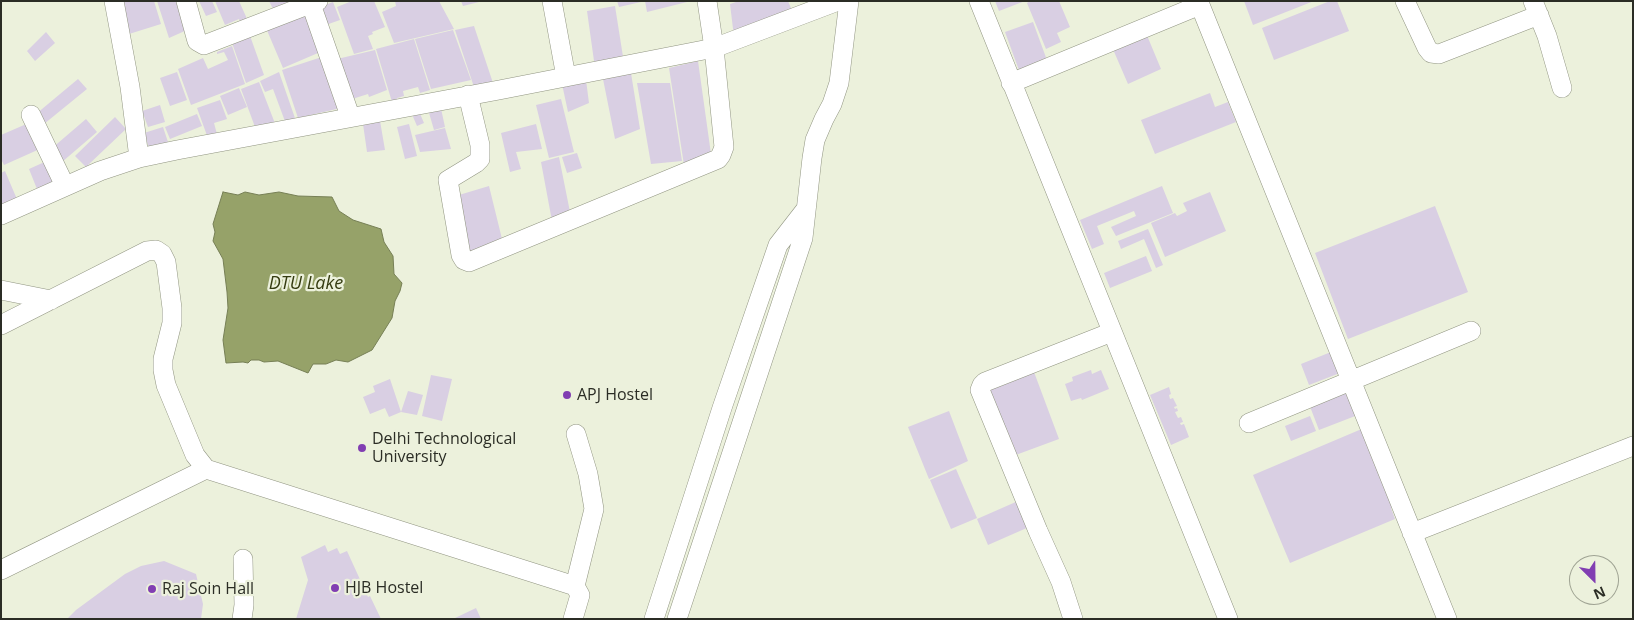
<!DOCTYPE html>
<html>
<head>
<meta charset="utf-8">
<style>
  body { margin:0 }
  #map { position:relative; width:1634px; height:620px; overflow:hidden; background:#ecf1dc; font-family:"Open Sans",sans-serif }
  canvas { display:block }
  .frame { position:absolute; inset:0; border:2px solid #2b2d25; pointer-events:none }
  .north { position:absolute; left:1569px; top:555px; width:50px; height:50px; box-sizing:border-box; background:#ecf1dc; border:1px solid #9fa393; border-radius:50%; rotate:157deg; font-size:14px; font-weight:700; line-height:20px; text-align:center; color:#2b2d25 }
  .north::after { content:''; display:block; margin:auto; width:18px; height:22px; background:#813eb2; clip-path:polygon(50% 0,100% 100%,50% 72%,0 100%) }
</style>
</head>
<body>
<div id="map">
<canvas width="1634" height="620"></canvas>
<div class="frame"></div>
<div class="north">N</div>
</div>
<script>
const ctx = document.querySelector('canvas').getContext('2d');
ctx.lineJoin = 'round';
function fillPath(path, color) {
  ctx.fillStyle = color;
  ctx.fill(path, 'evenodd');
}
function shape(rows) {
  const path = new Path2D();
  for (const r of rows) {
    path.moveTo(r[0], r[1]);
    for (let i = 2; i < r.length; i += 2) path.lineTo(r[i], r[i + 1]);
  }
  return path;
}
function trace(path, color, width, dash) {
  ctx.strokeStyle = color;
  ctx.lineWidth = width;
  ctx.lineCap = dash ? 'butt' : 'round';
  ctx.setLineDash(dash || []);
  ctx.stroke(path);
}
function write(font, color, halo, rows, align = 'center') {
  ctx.font = font + ' "Open Sans",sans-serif';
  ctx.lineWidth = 4.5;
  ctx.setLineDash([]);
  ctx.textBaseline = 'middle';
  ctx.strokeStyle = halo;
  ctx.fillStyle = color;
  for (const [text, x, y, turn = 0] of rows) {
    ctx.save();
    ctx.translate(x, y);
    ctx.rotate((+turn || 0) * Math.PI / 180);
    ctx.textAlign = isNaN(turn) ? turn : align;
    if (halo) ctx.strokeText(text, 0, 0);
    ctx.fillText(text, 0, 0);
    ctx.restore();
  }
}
const water = shape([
  [223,192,238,195,245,192,259,195,279,192,298,196,332,197,339,211,353,220,381,229,384,242,393,256,394,274,402,283,400,291,395,301,392,318,372,350,348,362,336,360,326,364,313,364,308,373,278,361,264,362,259,360,251,360,248,363,243,362,226,363,223,340,228,308,227,292,223,259,213,241,215,232,213,224,223,192]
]);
fillPath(water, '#96a269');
trace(water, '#767f55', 1);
fillPath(shape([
  [128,1,154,1,161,24,129,34,120,3],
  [157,1,184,1,185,5,171,10,180,7,187,30,169,38],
  [199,1,212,1,217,12,206,16],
  [215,1,239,1,248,21,241,24,239,19,225,25],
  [269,1,305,1,282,11,280,6,273,9],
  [352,1,374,1,385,27,372,32,373,34,368,36,373,49,354,54,337,7],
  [395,1,439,1,454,29,394,43,382,12,396,6],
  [461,1,478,1,479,2,463,6],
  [617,1,641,1,641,2,619,7],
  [645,1,687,1,687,2,647,12],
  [739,1,788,1,793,13,734,37,730,4],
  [995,1,1025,1,999,11],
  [1030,1,1059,1,1070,27,1057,33,1061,42,1046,49,1027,3],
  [1244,1,1314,1,1253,25],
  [1330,1,1337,1,1349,31,1274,60,1262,28],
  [333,2,340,20,320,27,314,9],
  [615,6,624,63,595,68,587,11],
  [309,11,325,50,283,68,266,28],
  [1033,22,1048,63,1020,73,1005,32],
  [474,26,493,83,474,87,455,30],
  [453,30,471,80,431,89,415,39],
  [46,32,55,43,35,61,27,51],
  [249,33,264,75,246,83,231,40],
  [1146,33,1161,69,1128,84,1112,47],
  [414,39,430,90,420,93,418,87,403,91,404,96,397,98,397,100,392,102,376,49],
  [232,46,245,84,191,105,178,69,203,58,208,69,228,60,224,52,217,54,217,52],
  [375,50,387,90,369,97,368,94,346,101,333,60],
  [328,55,345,107,298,118,282,70],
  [698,61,711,154,684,165,669,68],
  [177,72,187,100,170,106,160,78],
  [279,72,296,121,286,124,273,89,265,92,260,81],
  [631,73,640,129,615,139,603,79],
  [78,79,87,89,44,124,36,114],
  [586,80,589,103,568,112,562,84],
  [259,82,276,126,255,127,241,89],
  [637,83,670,83,682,161,651,164],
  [239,88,247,107,228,115,220,96],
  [1210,93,1215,107,1228,102,1236,122,1155,154,1141,120],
  [561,99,574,152,549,158,536,105],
  [220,100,227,119,214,123,218,138,209,141,197,108],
  [440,104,445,127,434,130,427,106],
  [160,105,165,122,148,127,142,111],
  [418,109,424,123,417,126,411,112],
  [197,114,202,126,170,139,165,127],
  [379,115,385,150,367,152,362,117],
  [115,117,126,129,86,167,75,156],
  [86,119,97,132,62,162,51,149],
  [31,122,42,148,4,165,1,159,1,135],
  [409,124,417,156,405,159,397,127],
  [536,124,542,149,516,152,521,169,510,172,501,133],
  [163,127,169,145,150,151,144,133],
  [445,128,451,149,420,152,415,135],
  [577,153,582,168,567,173,562,157],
  [559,157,571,217,552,221,541,162],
  [49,160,60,185,39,194,29,169],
  [5,171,19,204,1,211,1,173],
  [489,186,503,243,470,256,459,195],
  [1162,186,1173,213,1116,236,1111,227,1136,216,1134,211,1097,226,1104,244,1092,249,1080,220],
  [1210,192,1226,231,1165,257,1151,223,1175,213,1177,216,1187,211,1183,203],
  [1435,206,1468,292,1348,339,1315,253],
  [1148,229,1163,265,1156,268,1144,239,1121,249,1118,241],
  [1146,256,1152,271,1110,288,1104,273],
  [1336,350,1345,371,1309,385,1301,364],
  [1091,370,1092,374,1101,370,1109,389,1082,400,1081,398,1071,401,1065,384,1073,381,1072,377],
  [1034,372,1059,439,1013,456,988,389],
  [431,375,452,379,442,421,422,416],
  [390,379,401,412,389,417,385,408,370,414,363,397,375,392,373,386],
  [1169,387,1171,394,1169,395,1170,399,1173,398,1177,406,1174,407,1175,409,1177,408,1178,411,1175,412,1178,418,1181,417,1183,422,1180,423,1181,425,1184,424,1189,437,1171,445,1150,395],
  [1353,387,1363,413,1319,430,1309,404],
  [408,391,423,395,417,415,401,412],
  [949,411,968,461,929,479,908,427],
  [1310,416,1316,431,1291,441,1285,426],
  [1364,428,1400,504,1391,508,1395,519,1290,563,1253,475],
  [956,469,977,518,951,529,930,480],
  [1018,501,1029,527,988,545,977,519],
  [325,545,328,552,337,548,340,554,347,551,368,597,370,596,381,619,296,619,308,580,301,557],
  [164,561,196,574,203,604,201,619,67,619,76,610,125,574,141,566],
  [476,608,481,619,453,619]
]), '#d9cfe3');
const minor = shape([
  [114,1,130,87,139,158],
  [186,1,197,41,204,45,318,1],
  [552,1,566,77],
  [979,1,1228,619],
  [1405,1,1427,48,1431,53,1439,54,1539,15],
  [1533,1,1547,36,1562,88],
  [311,4,350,116],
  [1011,83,1200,5,1447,619],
  [468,95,480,145,480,159,476,163,448,180,461,255,464,260,469,262,718,159,721,155,724,147,714,48,707,1],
  [31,115,65,186],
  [1,215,100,171,139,158,177,150,499,90,714,48,838,1],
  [1,290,51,300],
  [1,325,147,251,156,250,162,254,166,262,172,308,172,323,163,359,163,370,166,385,195,455,206,469,575,586,580,595,573,619],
  [1249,423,1471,331],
  [1412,533,1633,446],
  [1,570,206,469],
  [575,586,594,509,588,474,576,434],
  [242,619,244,605,243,559],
  [654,619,722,408,778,245,806,209],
  [677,619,803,238,812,158,815,140,824,119,832,104,839,83,849,1],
  [1073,619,1061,582,1038,531,980,390,982,385,985,382,1112,332]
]);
trace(minor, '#919582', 20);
trace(minor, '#fff', 19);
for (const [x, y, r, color] of [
  [567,395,5,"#813eb2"],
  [362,448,5,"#813eb2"],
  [335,588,5,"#813eb2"],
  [152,589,5,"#813eb2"]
]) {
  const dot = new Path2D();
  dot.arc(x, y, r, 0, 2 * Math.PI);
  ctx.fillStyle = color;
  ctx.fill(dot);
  trace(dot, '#ecf1dc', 2);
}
write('16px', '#2b2d25', '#ecf1dc', [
  ["APJ Hostel",577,395],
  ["Delhi Technological",372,439],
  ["University",372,457],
  ["HJB Hostel",345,588],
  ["Raj Soin Hall",162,589]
], 'left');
write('italic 18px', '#353c11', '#ecf1dc', [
  ["DTU Lake",306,284]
]);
</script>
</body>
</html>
